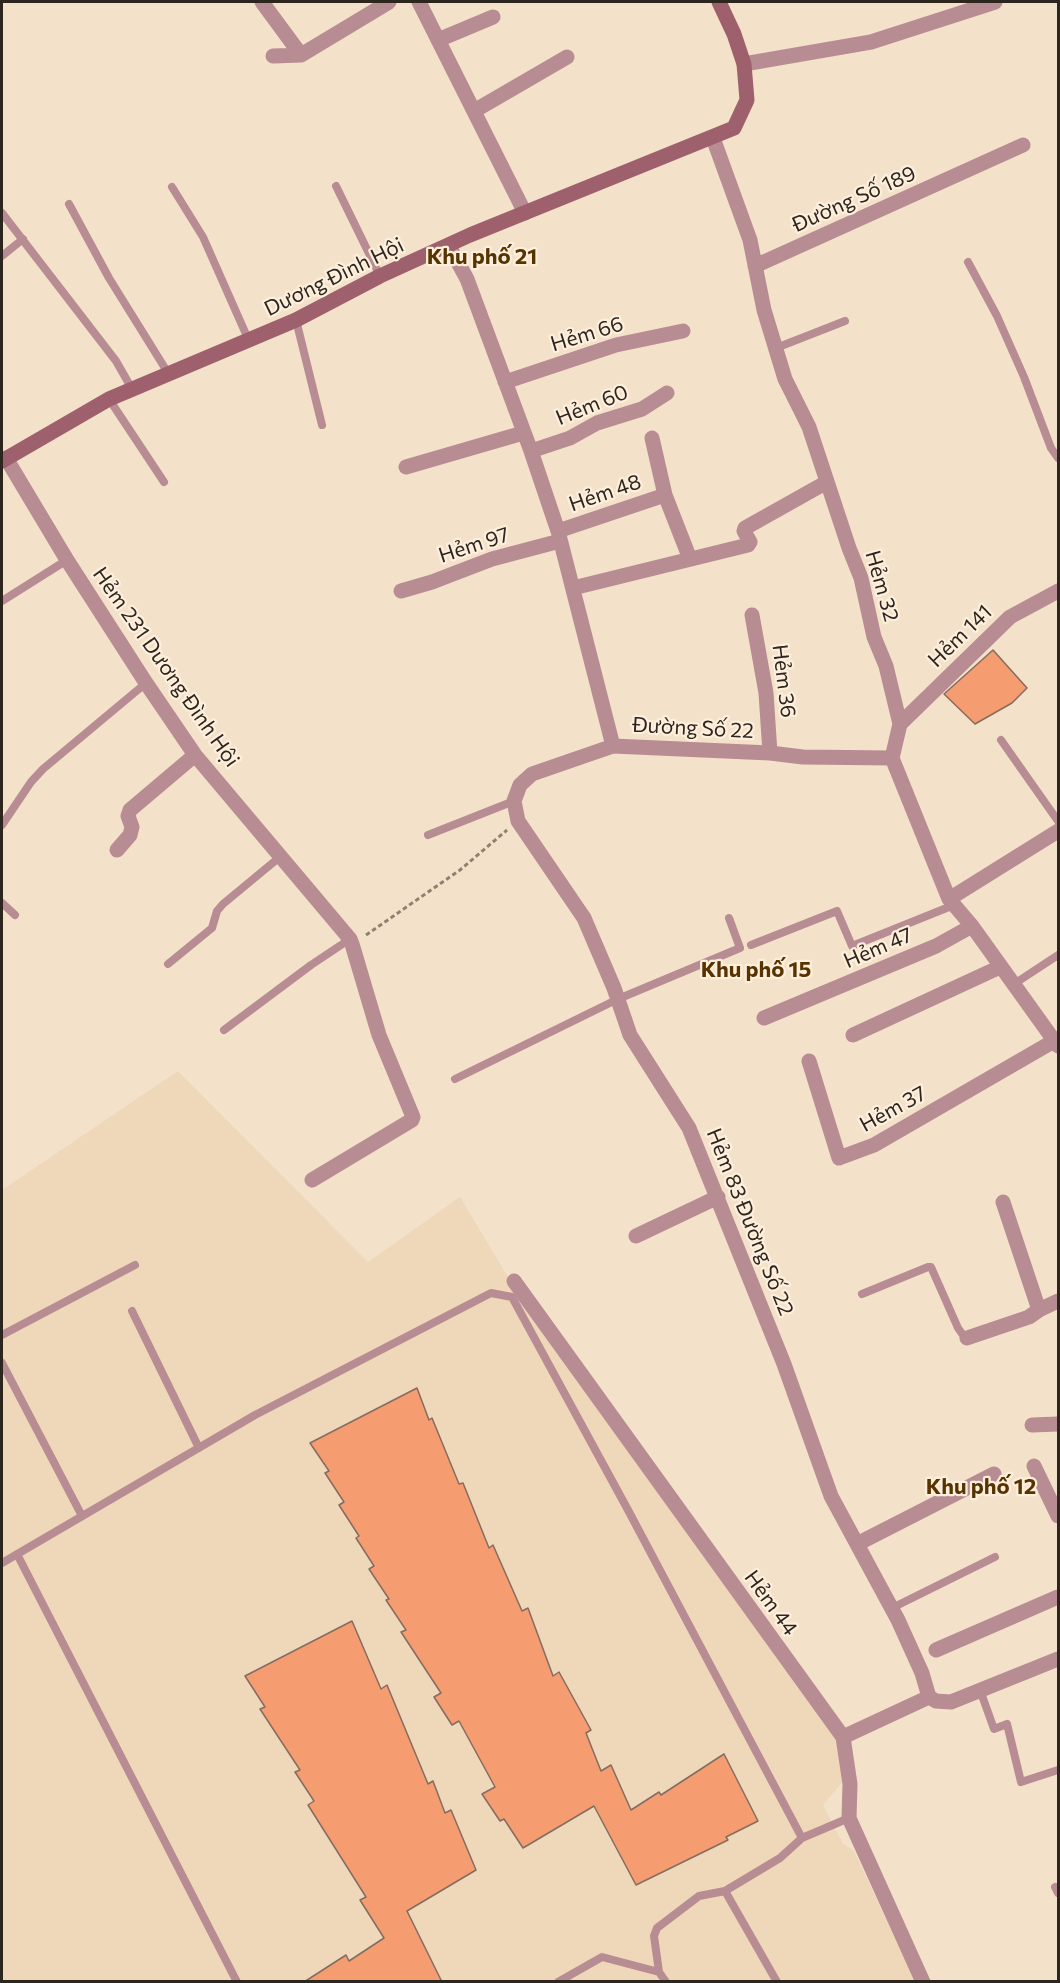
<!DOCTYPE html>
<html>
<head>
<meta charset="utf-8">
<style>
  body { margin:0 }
  #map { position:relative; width:1060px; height:1983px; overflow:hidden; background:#f4e1ca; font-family:Commissioner,sans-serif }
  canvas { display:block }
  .frame { position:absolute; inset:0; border:3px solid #2d261e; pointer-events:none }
</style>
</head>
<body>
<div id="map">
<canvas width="1060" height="1983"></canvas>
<div class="frame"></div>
</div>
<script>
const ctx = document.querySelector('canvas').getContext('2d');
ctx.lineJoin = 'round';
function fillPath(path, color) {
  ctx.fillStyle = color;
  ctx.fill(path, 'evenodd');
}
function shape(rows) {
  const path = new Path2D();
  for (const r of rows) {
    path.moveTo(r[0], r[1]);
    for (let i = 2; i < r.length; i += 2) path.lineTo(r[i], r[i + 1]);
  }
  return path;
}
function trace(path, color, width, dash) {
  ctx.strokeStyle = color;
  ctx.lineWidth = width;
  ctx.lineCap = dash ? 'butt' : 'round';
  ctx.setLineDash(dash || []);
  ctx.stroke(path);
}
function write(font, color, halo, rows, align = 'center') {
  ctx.font = font + ' Commissioner,sans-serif';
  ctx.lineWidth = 4.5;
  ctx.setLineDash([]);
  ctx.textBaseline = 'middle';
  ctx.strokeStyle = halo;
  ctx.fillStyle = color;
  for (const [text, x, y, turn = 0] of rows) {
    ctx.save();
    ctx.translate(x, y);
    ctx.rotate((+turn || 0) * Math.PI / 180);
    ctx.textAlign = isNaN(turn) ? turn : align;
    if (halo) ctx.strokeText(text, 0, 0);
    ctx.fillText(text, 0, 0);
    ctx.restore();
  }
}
fillPath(shape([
  [178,1071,368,1262,460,1197,511,1282,836,1734,843,1781,823,1805,843,1844,854,1851,915,1981,2,1982,2,1190]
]), '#efd7ba');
const building = shape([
  [993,650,1027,688,1012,703,975,724,944,694,993,650],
  [417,1388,429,1420,432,1418,459,1484,463,1483,489,1548,493,1545,522,1611,528,1608,553,1676,559,1672,591,1730,586,1733,601,1771,611,1765,631,1810,659,1792,661,1795,724,1754,758,1821,726,1837,728,1840,636,1885,594,1806,523,1848,504,1819,500,1821,482,1794,495,1787,459,1721,452,1725,434,1697,441,1693,401,1632,406,1630,386,1600,389,1599,369,1569,374,1566,356,1538,359,1536,339,1505,344,1502,325,1473,329,1471,310,1443,417,1388],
  [352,1621,381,1689,387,1685,428,1784,433,1781,445,1813,451,1810,476,1870,407,1911,442,1982,304,1982,346,1955,349,1961,384,1938,360,1900,366,1897,308,1805,314,1801,295,1772,300,1770,260,1709,265,1707,245,1676,352,1621]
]);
fillPath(building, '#f59c70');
trace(building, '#856c61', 1.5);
trace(shape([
  [366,935,460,870,507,830]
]), '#8e8172', 3, [4.5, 3]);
trace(shape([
  [336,186,380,276],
  [172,187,203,237,249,341],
  [69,204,109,278,168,373],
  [2,213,116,361,132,389],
  [2,256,23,239],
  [968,262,997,316,1024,377,1051,448,1058,458],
  [296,320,322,425],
  [776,348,845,321],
  [109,399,164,482],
  [2,601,67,560],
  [1001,740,1058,821],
  [2,825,31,782,43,769,146,683],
  [428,835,514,801],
  [2,903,15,915],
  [751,945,837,911,852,946,954,905],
  [168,964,212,928,217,911,223,904,281,856],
  [1014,984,1058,955],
  [224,1030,311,965,350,939],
  [455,1079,618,999,740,948,729,918],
  [862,1294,928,1267,931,1267,958,1328,963,1335,967,1338],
  [132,1311,199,1448],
  [2,1335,135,1265],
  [2,1363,82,1516],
  [17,1554,237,1982],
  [2,1563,255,1415,491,1293,512,1297,628,1510,802,1838],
  [892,1608,995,1557],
  [980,1690,994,1729,1007,1724,1021,1782,1058,1770],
  [1055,1887,1058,1893],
  [725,1891,777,1982],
  [558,1982,602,1957,659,1972],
  [666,1982,659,1972,654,1936,657,1928,699,1896,725,1891,780,1858,802,1838,849,1818]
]), '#b88c93', 8);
trace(shape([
  [262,2,301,55],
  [419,2,525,213],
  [438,40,493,17],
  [273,56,301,55,389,2],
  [744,64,871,42,995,2],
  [474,111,567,57],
  [713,138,750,240,764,310,785,379,809,427,849,548,861,578,874,637,886,666,900,724,892,758],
  [449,246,467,279,531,451,558,531,613,746,770,753,803,757,892,758],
  [755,266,1023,145],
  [505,382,616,345,683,331],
  [652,438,665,495,690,559],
  [531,451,570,438,597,423,642,409,667,393],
  [6,458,67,560,146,683,195,755,350,939,352,944,379,1035,413,1117,412,1120,312,1180],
  [406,467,523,433],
  [558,531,665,495],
  [573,588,748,545,750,542,744,531,745,528,827,482],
  [401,591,432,582,492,559,560,541],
  [752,615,766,693,770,753],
  [900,724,1010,617,1058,591],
  [613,746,532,774,520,785,514,801,518,821,584,918,614,988,630,1035,689,1128,784,1364,831,1496,898,1620,922,1673,929,1697,843,1737],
  [892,758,949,899,972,926,1058,1046],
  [117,850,130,835,132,827,128,816,130,810,195,755],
  [949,899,1058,831],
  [764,1018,936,946,972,926],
  [853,1035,1000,967],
  [809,1061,839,1158,874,1145,1054,1041],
  [1003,1202,1039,1310,1058,1301],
  [636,1236,718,1197],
  [514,1281,843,1737,850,1784,849,1818,923,1982],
  [967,1338,1029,1317,1039,1310],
  [1032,1425,1058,1424],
  [1034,1466,1058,1516],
  [857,1544,994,1474],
  [936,1650,1058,1597],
  [929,1697,936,1701,951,1702,1058,1659]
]), '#b88c93', 15);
trace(shape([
  [2,461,109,399,296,320,380,276,470,235,734,128,747,100,744,64,734,34,719,2]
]), '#9f606d', 15);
write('21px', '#2d261e', '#feefdd', [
  ["Đường Số 189",854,199,-24],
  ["Dương Đình Hội",334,277,-26],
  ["Hẻm 66",587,334,-17],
  ["Hẻm 60",592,405,-22],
  ["Hẻm 48",605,493,-19],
  ["Hẻm 97",474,545,-18],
  ["Hẻm 32",882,586,74],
  ["Hẻm 141",960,636,-44],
  ["Hẻm 231 Dương Đình Hội",166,667,55],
  ["Hẻm 36",784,681,83],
  ["Đường Số 22",693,728,3],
  ["Hẻm 47",878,948,-23],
  ["Hẻm 37",893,1109,-29],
  ["Hẻm 83 Đường Số 22",750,1222,68],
  ["Hẻm 44",771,1603,54]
]);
write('bold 22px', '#573300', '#feefdd', [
  ["Khu phố 21",482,257],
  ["Khu phố 15",756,970],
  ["Khu phố 12",981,1487]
]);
</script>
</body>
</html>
